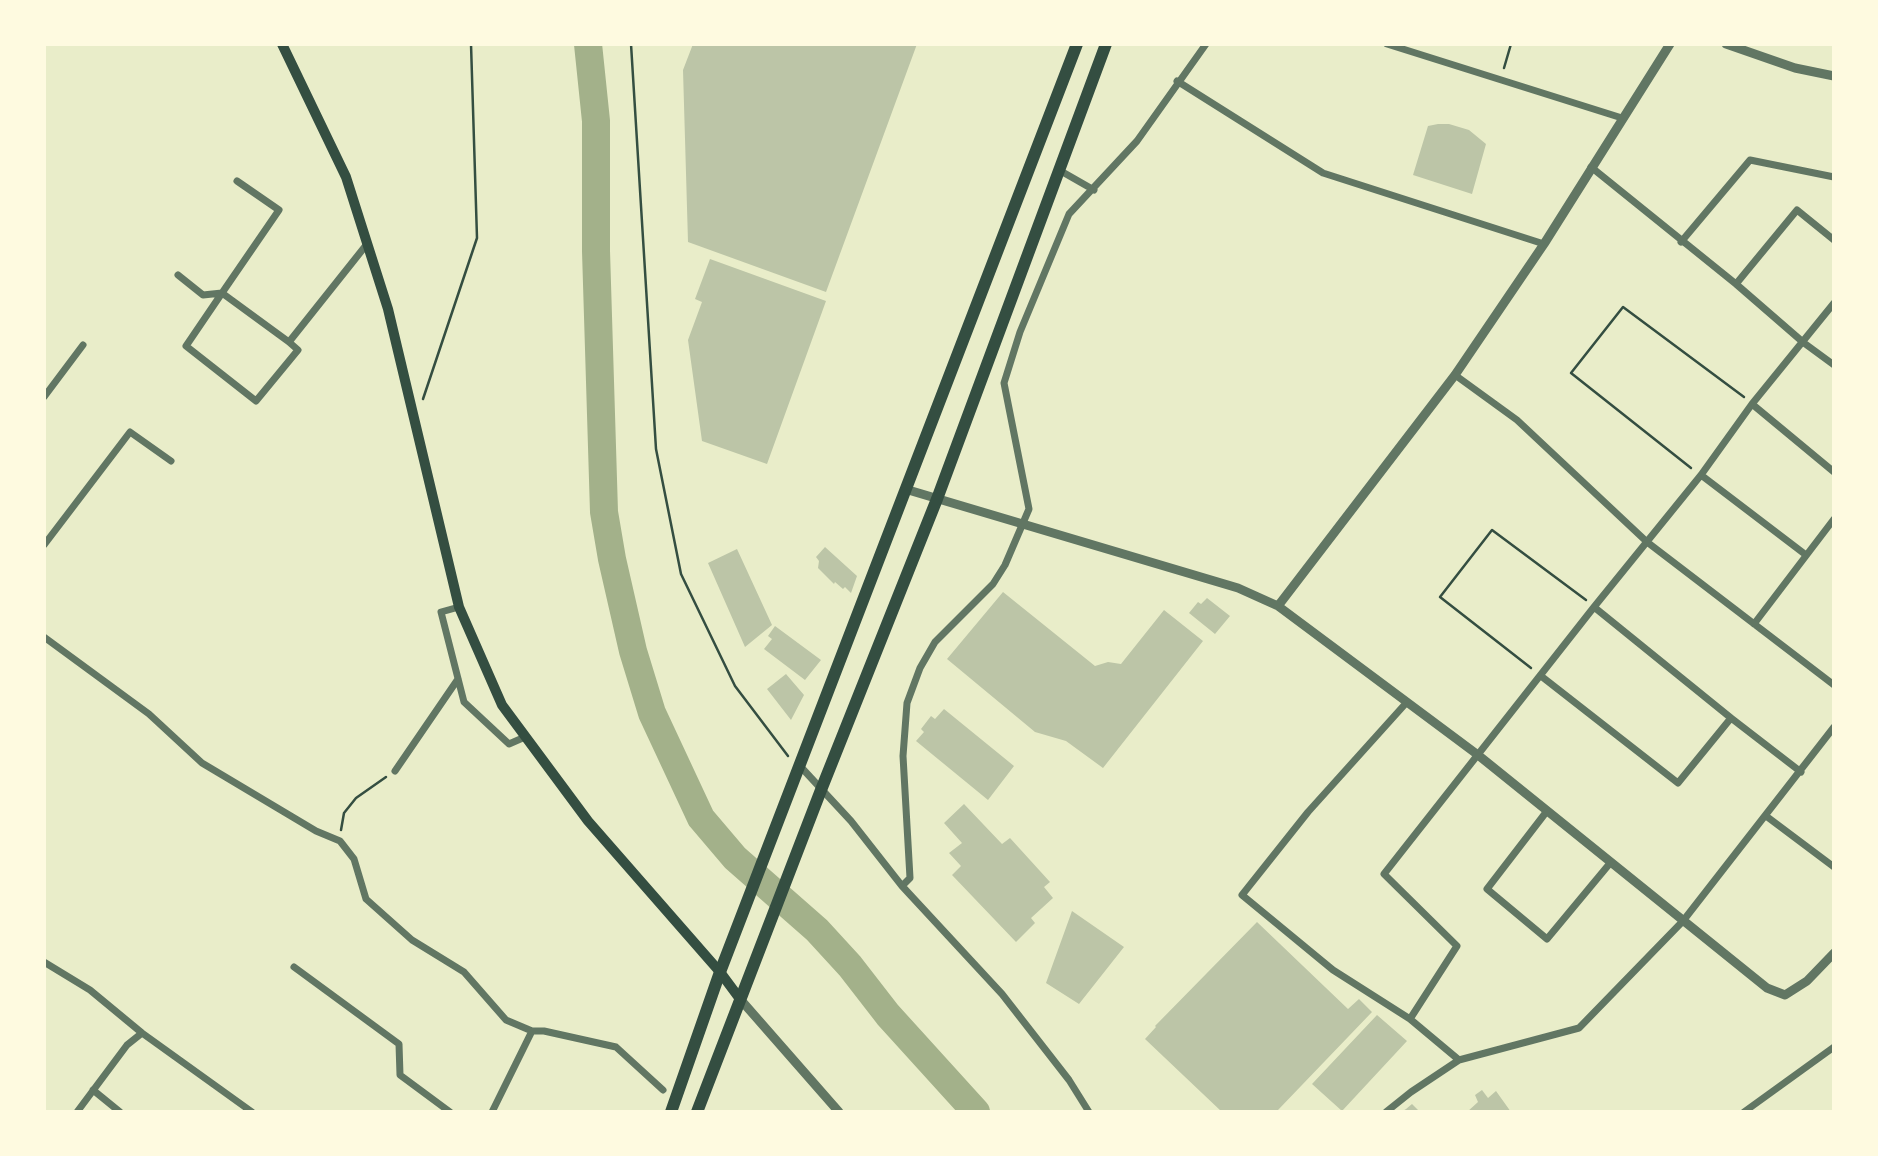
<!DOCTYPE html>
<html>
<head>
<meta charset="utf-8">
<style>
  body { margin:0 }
  #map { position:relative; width:1878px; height:1156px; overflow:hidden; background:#e9edc9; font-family:Figtree,sans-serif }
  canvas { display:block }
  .frame { position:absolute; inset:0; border:46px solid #fefae0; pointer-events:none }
</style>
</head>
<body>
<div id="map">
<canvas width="1878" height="1156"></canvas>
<div class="frame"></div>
</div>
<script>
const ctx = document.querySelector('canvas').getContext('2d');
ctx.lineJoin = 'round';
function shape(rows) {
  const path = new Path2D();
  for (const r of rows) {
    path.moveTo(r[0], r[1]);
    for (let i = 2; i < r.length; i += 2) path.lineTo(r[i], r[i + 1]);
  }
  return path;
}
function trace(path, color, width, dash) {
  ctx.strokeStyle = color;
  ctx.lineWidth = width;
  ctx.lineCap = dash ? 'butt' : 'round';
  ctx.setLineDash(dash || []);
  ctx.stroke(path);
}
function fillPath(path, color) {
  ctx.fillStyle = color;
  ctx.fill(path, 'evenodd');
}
trace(shape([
  [588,44,596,121,596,251,604,512,612,559,633,651,652,713,701,818,735,858,817,930,850,966,888,1015,976,1112]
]), '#a3b18a', 28);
fillPath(shape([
  [693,44,917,44,826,292,688,242,683,70],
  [1438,124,1449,124,1469,130,1486,144,1472,194,1413,175,1428,126],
  [710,259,826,301,767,464,702,441,688,340,702,302,695,299],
  [825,547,857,576,851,593,845,587,843,589,835,582,834,584,818,568,819,561,816,557],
  [737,549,772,625,745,647,708,563],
  [1003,592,1095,666,1108,662,1121,664,1164,610,1203,641,1103,768,1066,741,1035,732,947,659],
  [1207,598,1230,616,1215,634,1189,613,1198,602,1201,604],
  [775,626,821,660,805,680,764,649,772,639,768,636],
  [786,674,804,695,791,720,767,689],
  [944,709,1014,766,988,800,916,741,924,732,921,729,931,716,935,719],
  [964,804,1002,844,1010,838,1050,882,1044,887,1053,898,1031,918,1035,923,1016,942,952,875,961,866,949,853,962,843,944,823],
  [1072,911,1124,947,1079,1004,1046,983],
  [1257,922,1348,1009,1359,999,1372,1012,1278,1110,1281,1112,1222,1112,1145,1039,1156,1027,1155,1026],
  [1377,1015,1407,1041,1342,1111,1312,1084],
  [1482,1090,1488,1098,1496,1091,1511,1112,1467,1112,1478,1102,1475,1095],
  [1412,1104,1420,1112,1401,1112,1406,1109]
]), '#bcc5a7');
trace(shape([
  [631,44,656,449,681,574,735,686,788,756],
  [1504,68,1511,44],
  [423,399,477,238,471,44],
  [1691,468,1571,373,1623,307,1744,397],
  [1531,668,1440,597,1492,530,1586,600],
  [341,830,344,813,356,798,386,777]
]), '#344e41', 2.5);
trace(shape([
  [1387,44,1622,118],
  [1177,81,1323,173,1544,244],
  [1591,167,1736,284,1804,343,1834,365],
  [1059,170,1094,190],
  [1681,242,1750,160,1834,177],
  [178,275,203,295,222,293,279,210,237,181],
  [1736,284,1797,210,1834,240],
  [289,342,222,293,186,346,256,401,298,350,289,342,367,244],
  [1455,375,1517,420,1647,542,1834,685],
  [44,397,83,345],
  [1752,404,1834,472],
  [1701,475,1806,555],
  [44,545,130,432,171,461],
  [459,607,441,612,464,702,509,744,525,737],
  [1594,607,1731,718,1801,772],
  [1754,624,1834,519],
  [44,637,149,714,202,763,316,831,340,841,354,859,366,899,412,940,464,972,506,1020,532,1031,544,1031,616,1047,663,1090],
  [1541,676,1678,783,1731,718],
  [1407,702,1308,812,1242,895,1333,970,1410,1019,1459,1060],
  [800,766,851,821,902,886,1002,994,1069,1080,1089,1112],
  [395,771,458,679],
  [1547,811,1487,889,1547,939,1611,862],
  [1766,816,1834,867],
  [902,886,910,878,903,756,907,703,920,668,935,642,993,584,1005,565,1029,509,1004,383,1020,332,1069,214,1137,141,1206,44],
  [44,962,90,990,142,1033,252,1112],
  [294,967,399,1044,400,1075,450,1112],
  [1410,1019,1457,946,1384,874,1594,607,1701,475,1752,404,1834,303],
  [93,1090,120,1112],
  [77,1112,127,1045,142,1033],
  [492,1112,532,1031],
  [1386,1112,1411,1092,1459,1060,1579,1028,1683,921,1834,727],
  [1744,1112,1834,1047]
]), '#617663', 7);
trace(shape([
  [1726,44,1795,68,1834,76],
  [905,489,1238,588,1278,606,1478,755,1767,988,1785,995,1807,981,1834,953],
  [1278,606,1455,375,1544,244,1670,44],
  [740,999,839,1112]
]), '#617663', 9);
trace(shape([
  [282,44,346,177,388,309,459,607,502,705,588,821,720,972,740,999]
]), '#344e41', 10);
trace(shape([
  [671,1112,720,972,1077,44],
  [697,1112,821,790,937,499,1106,44]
]), '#344e41', 12);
</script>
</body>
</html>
